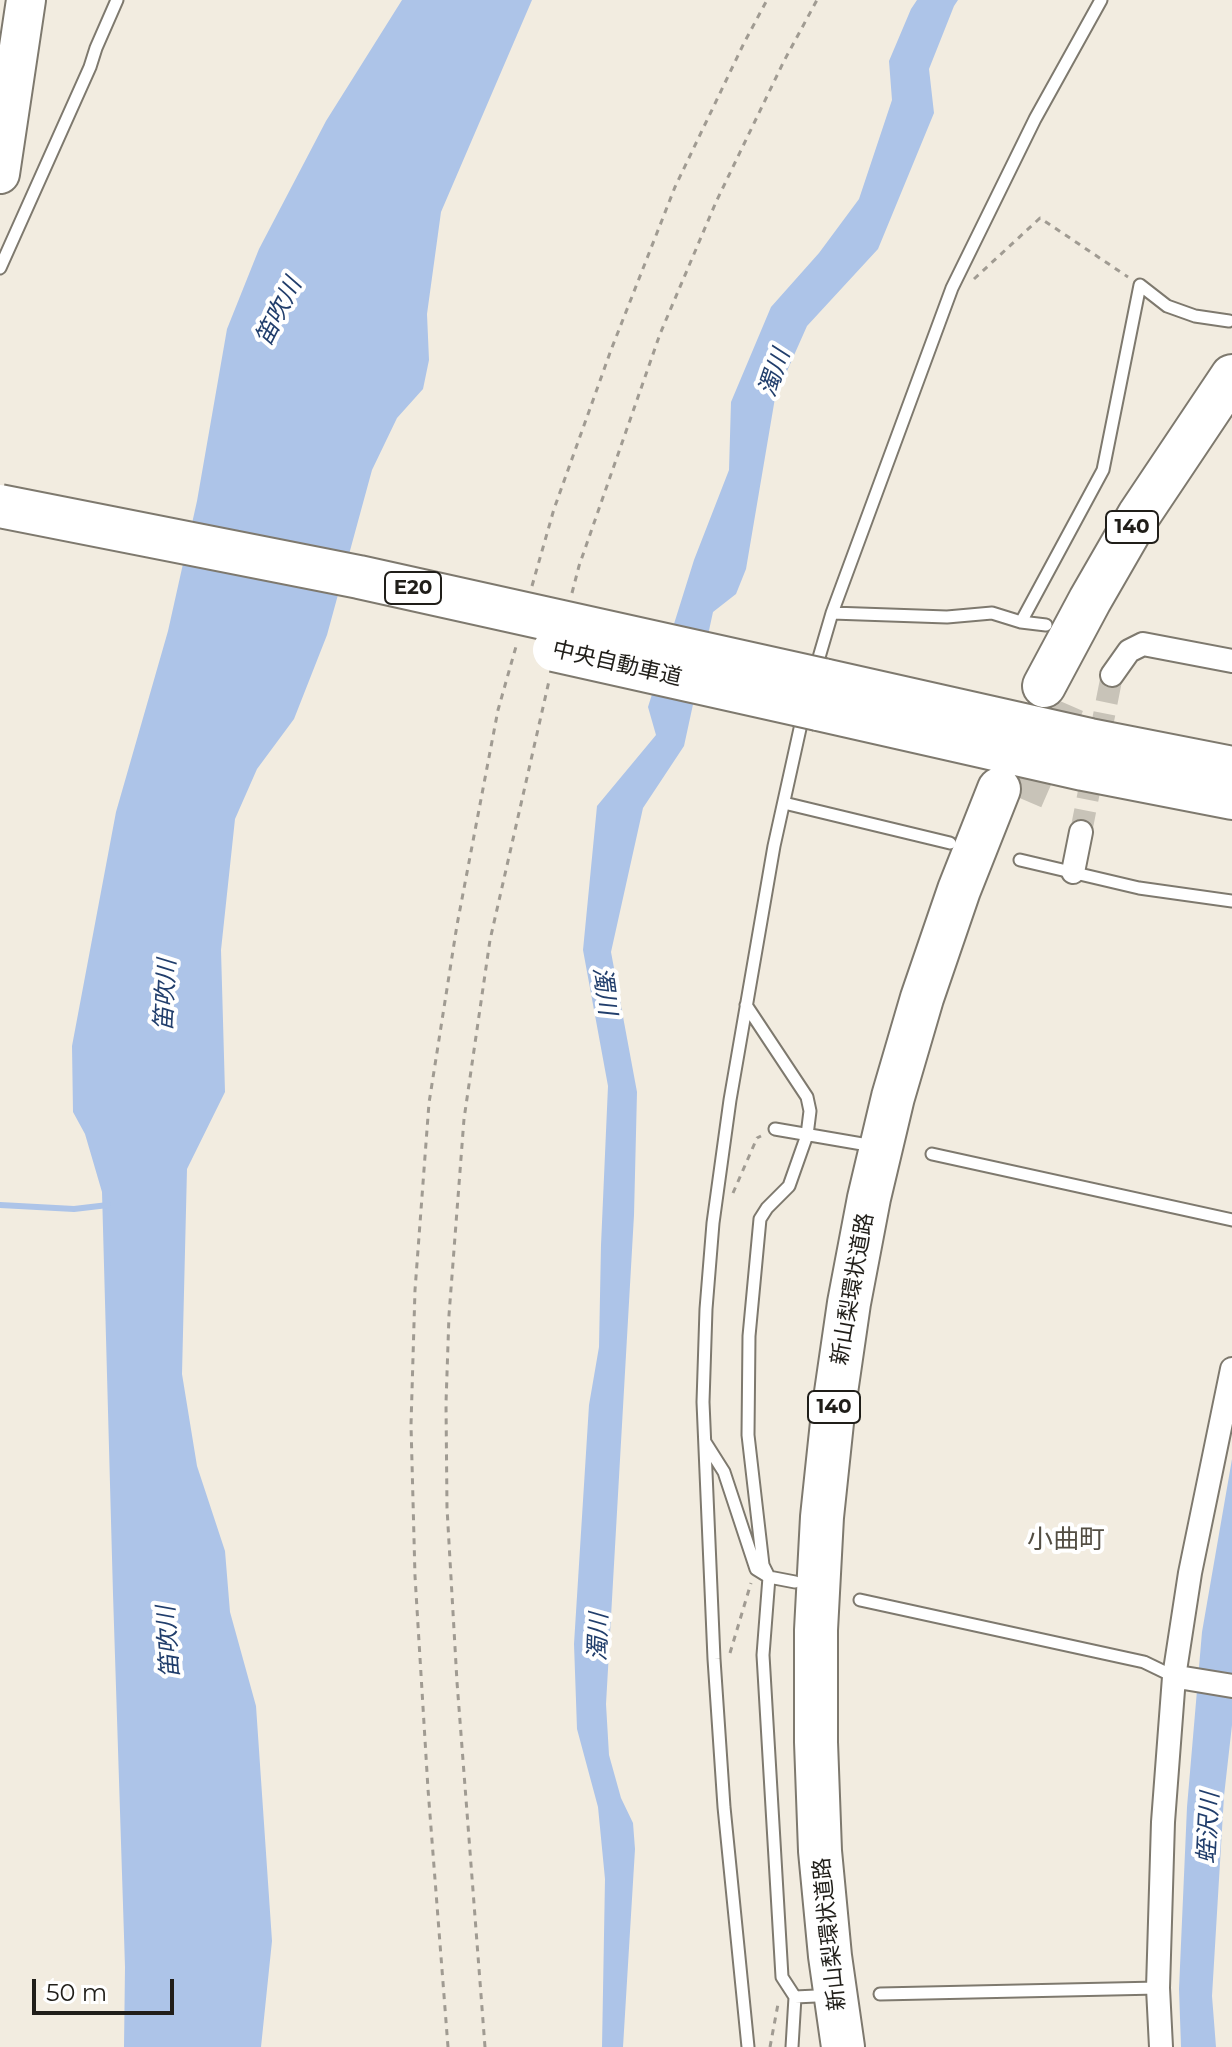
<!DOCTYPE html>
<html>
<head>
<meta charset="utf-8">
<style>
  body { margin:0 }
  #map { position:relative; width:1232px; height:2047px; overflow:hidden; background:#f2ece0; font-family:Montserrat,sans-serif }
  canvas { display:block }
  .scale { position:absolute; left:32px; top:1979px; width:142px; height:36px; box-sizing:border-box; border:4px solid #201e19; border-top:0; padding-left:10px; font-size:24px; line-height:28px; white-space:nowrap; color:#201e19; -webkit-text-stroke:6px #fff; paint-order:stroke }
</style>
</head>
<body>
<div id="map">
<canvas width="1232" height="2047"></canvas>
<div class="scale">50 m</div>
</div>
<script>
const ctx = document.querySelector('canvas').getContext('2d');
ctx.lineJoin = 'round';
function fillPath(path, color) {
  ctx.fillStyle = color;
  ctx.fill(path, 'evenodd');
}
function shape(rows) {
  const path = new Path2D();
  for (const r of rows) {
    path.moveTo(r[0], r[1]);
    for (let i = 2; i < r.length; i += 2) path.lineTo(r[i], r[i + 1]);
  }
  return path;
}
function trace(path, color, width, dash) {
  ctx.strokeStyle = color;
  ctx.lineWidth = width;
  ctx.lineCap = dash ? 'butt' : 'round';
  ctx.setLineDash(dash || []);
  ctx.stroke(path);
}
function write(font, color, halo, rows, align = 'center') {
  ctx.font = font + ' Montserrat,"Noto Sans JP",sans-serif';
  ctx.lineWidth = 8;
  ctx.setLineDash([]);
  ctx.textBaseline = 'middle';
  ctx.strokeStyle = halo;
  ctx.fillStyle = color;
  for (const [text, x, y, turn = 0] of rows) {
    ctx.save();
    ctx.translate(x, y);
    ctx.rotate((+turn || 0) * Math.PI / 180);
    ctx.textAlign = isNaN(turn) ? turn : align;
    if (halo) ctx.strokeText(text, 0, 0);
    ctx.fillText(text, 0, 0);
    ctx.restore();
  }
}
fillPath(shape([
  [402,0,532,0,441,212,427,314,429,360,423,389,397,418,372,470,327,635,294,719,257,769,235,819,221,950,225,1092,187,1169,182,1374,197,1466,225,1551,230,1612,256,1706,272,1941,261,2047,124,2047,125,1967,113,1594,102,1192,85,1134,73,1112,72,1046,116,812,168,631,197,501,227,329,259,249,326,121],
  [917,0,958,0,954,6,929,69,934,113,878,249,807,326,775,398,746,569,736,594,713,612,684,746,643,808,611,952,637,1092,634,1215,606,1704,609,1755,621,1798,633,1823,635,1849,623,2047,602,2047,605,1879,598,1807,577,1729,574,1644,589,1405,599,1347,601,1245,608,1086,583,950,597,806,656,735,648,707,694,560,729,470,731,402,771,307,819,253,859,199,892,100,889,61,911,9],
  [1232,1459,1232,1725,1224,1796,1212,1996,1216,2047,1181,2047,1179,1989,1187,1807,1202,1632]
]), '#adc4e8');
trace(shape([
  [0,1205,74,1209,108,1205]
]), '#adc4e8', 6);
trace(shape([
  [1081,832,1112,675]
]), '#c8c3b8', 22, [22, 11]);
trace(shape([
  [1022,799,1067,695]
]), '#c8c3b8', 42, [42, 21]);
const service = shape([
  [0,268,90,67,96,48,117,0],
  [832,613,947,617,992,613,1021,622,1046,625],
  [1021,622,1103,470,1140,285,1167,306,1195,316,1229,321],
  [815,671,832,613,952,288,1035,119,1101,0],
  [784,803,950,843],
  [1020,860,1139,888,1232,901],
  [746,1005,807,1097,810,1111,807,1135,789,1186,767,1208,760,1219,749,1336,748,1435,763,1565,769,1577,763,1655,782,1977,795,1997,816,1996],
  [775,1129,868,1145],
  [932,1154,1232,1220],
  [705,1442,724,1472,756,1569,769,1577,795,1582],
  [860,1600,1144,1662,1175,1677],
  [880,1994,1158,1988],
  [748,2047,724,1807,714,1659,703,1402,706,1309,713,1223,730,1100,774,846,803,715],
  [792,2047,795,1997]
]);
const minor = shape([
  [1112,675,1129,651,1143,644,1232,661],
  [1073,872,1081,832],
  [1184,1678,1232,1686],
  [1161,2047,1158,1988,1163,1822,1174,1677,1190,1573,1232,1369]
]);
const trunk = shape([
  [0,174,26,0]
]);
const motorway = shape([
  [823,680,1090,740,1232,768],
  [1044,686,1090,600,1139,515,1232,376],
  [818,709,1083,769,1232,798],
  [843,2047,830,1956,820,1851,816,1742,816,1630,822,1517,833,1413,849,1303,869,1198,893,1097,922,998,959,890,999,789]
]);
trace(service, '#7e796e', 15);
trace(minor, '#7e796e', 26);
trace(trunk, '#7e796e', 42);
trace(motorway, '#7e796e', 46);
trace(shape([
  [974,279,1040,218,1128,277],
  [532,586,554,509,611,350,675,187,744,43,767,0],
  [572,593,579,566,660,334,716,202,784,61,817,0],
  [733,1193,757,1138,761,1136],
  [730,1653,751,1583],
  [448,2047,428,1789,415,1576,411,1425,415,1290,429,1103,457,925,498,710,517,643],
  [485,2047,457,1682,447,1508,446,1403,449,1315,464,1119,490,940,549,681],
  [770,2047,778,2004]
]), '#a09b92', 3, [6, 6]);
trace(service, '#fff', 11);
trace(minor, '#fff', 22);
trace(trunk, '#fff', 38);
trace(motorway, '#fff', 42);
const motorwayBridge = shape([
  [0,506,359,577,823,680],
  [554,650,818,709]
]);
trace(motorwayBridge, '#7e796e', 46, []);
trace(motorwayBridge, '#fff', 42);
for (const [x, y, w] of [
  [1132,527,52],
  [413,588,56],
  [834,1407,52]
]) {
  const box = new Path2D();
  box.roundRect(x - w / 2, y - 16, w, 32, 6);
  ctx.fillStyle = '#fff';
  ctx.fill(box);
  trace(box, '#201e19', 2);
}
write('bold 20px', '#201e19', null, [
  ["140",1132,527],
  ["E20",413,588],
  ["140",834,1407]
]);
write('22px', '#201e19', '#fff', [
  ["中央自動車道",617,664,13],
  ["新山梨環状道路",853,1289,-80],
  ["新山梨環状道路",830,1934,-96]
]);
write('italic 24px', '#213e6c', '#fff', [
  ["笛吹川",279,312,-63],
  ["濁川",775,373,-71],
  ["濁川",604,991,82],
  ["笛吹川",166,995,-87],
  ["濁川",599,1637,-88],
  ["笛吹川",169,1642,-94],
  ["蛭沢川",1209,1828,-87]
]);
write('26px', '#534e43', '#fff', [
  ["小曲町",1066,1540]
]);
</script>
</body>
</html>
